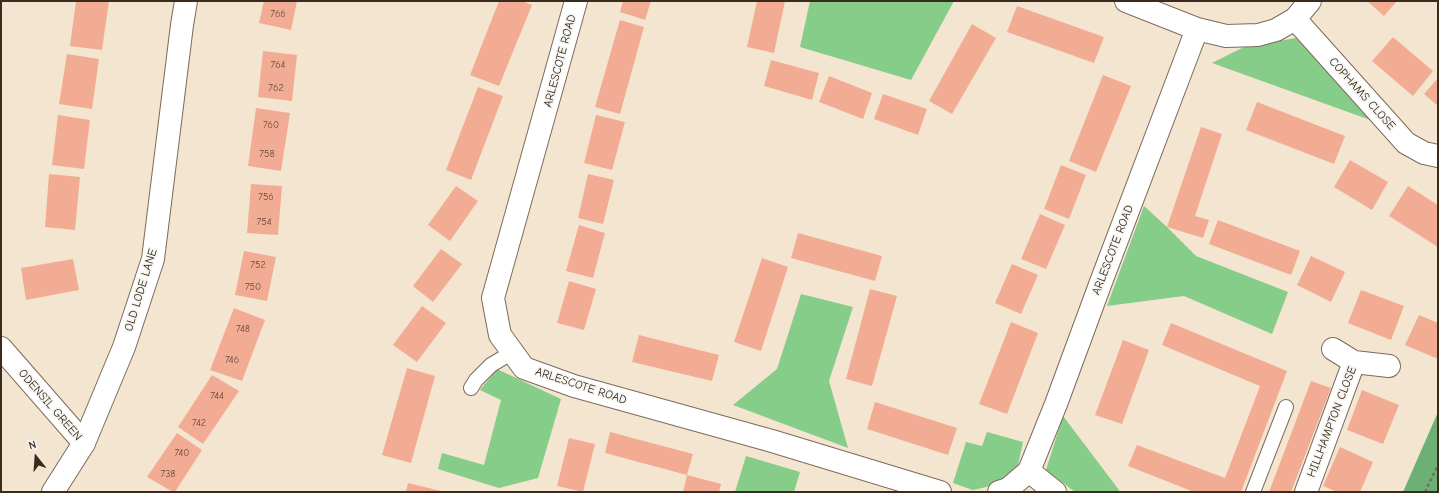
<!DOCTYPE html>
<html>
<head>
<meta charset="utf-8">
<style>
  body { margin:0 }
  #map { position:relative; width:1439px; height:493px; overflow:hidden; background:#f4e5d1; font-family:"Comic Neue",sans-serif }
  canvas { display:block }
  .frame { position:absolute; inset:0; border:2px solid #3b2a1e; pointer-events:none }
  .north { position:absolute; left:16px; top:437px; width:40px; height:40px; -webkit-text-stroke:3px #f6f6f2; paint-order:stroke; rotate:343deg; font-size:11px; font-weight:700; line-height:16px; text-align:center; color:#3b2a1e }
  .north::after { content:''; display:block; margin:auto; width:14px; height:18px; background:#3b2a1e; clip-path:polygon(50% 0,100% 100%,50% 72%,0 100%) }
</style>
</head>
<body>
<div id="map">
<canvas width="1439" height="493"></canvas>
<div class="frame"></div>
<div class="north">N</div>
</div>
<script>
const ctx = document.querySelector('canvas').getContext('2d');
ctx.lineJoin = 'round';
function fillPath(path, color) {
  ctx.fillStyle = color;
  ctx.fill(path, 'evenodd');
}
function shape(rows) {
  const path = new Path2D();
  for (const r of rows) {
    path.moveTo(r[0], r[1]);
    for (let i = 2; i < r.length; i += 2) path.lineTo(r[i], r[i + 1]);
  }
  return path;
}
function trace(path, color, width, dash) {
  ctx.strokeStyle = color;
  ctx.lineWidth = width;
  ctx.lineCap = dash ? 'butt' : 'round';
  ctx.setLineDash(dash || []);
  ctx.stroke(path);
}
function write(font, color, halo, rows, align = 'center') {
  ctx.font = font + ' "Comic Neue",sans-serif';
  ctx.lineWidth = 3.5;
  ctx.setLineDash([]);
  ctx.textBaseline = 'middle';
  ctx.strokeStyle = halo;
  ctx.fillStyle = color;
  for (const [text, x, y, turn = 0] of rows) {
    ctx.save();
    ctx.translate(x, y);
    ctx.rotate((+turn || 0) * Math.PI / 180);
    ctx.textAlign = isNaN(turn) ? turn : align;
    if (halo) ctx.strokeText(text, 0, 0);
    ctx.fillText(text, 0, 0);
    ctx.restore();
  }
}
fillPath(shape([
  [810,1,954,1,911,80,800,47],
  [1296,38,1373,121,1212,63,1244,47],
  [1144,206,1167,227,1196,256,1288,292,1272,334,1184,296,1107,306],
  [801,294,853,307,829,381,848,448,733,405,777,369],
  [497,369,561,399,538,478,499,488,438,469,442,453,484,465,501,400,480,390],
  [1063,416,1119,490,1118,492,1075,492,1046,470],
  [987,432,1023,442,1017,470,995,485,973,490,953,483,966,442,982,446],
  [746,456,800,472,794,492,735,492]
]), '#85cd88');
fillPath(shape([
  [1438,412,1438,492,1403,492]
]), '#6cb074');
fillPath(shape([
  [76,1,109,1,102,50,70,46],
  [264,1,297,1,291,30,259,23],
  [499,1,522,1,532,5,499,86,470,75],
  [623,1,651,1,645,20,620,12],
  [757,1,785,1,774,53,747,47],
  [1367,1,1397,1,1384,16],
  [1017,6,1104,37,1094,63,1007,32],
  [620,20,644,27,620,114,595,107],
  [972,24,996,38,952,114,929,101],
  [1393,37,1433,71,1413,96,1372,61],
  [263,51,297,55,292,101,258,97],
  [67,54,99,59,92,109,59,104],
  [771,60,819,73,812,100,764,86],
  [1103,75,1131,86,1096,172,1069,161],
  [829,76,872,93,863,119,819,102],
  [1438,78,1438,106,1424,94],
  [478,87,503,96,471,180,446,170],
  [883,94,927,109,918,135,874,119],
  [1257,102,1345,136,1334,164,1246,130],
  [256,108,290,113,281,171,248,166],
  [58,115,90,120,84,169,52,165],
  [596,115,625,122,612,170,584,163],
  [1201,127,1222,134,1195,216,1209,220,1203,238,1167,227],
  [1350,160,1388,182,1372,210,1334,187],
  [1061,165,1086,175,1069,219,1044,209],
  [49,174,80,177,75,230,45,227],
  [588,174,614,180,603,224,578,218],
  [251,184,282,186,278,235,247,233],
  [456,186,478,201,450,241,428,225],
  [1408,186,1438,205,1438,247,1389,216],
  [1040,214,1065,225,1046,269,1021,259],
  [1218,220,1300,251,1291,275,1209,244],
  [579,225,605,233,593,278,566,271],
  [798,233,882,256,875,281,791,258],
  [441,249,462,264,433,302,413,286],
  [244,251,276,257,267,301,235,295],
  [1311,256,1345,272,1331,302,1297,285],
  [762,258,788,267,761,351,734,342],
  [73,259,79,290,26,300,21,268],
  [1012,264,1038,275,1021,314,995,303],
  [569,281,596,289,584,330,557,323],
  [870,289,897,296,872,386,846,379],
  [1361,290,1404,306,1391,340,1348,323],
  [422,306,446,323,417,362,393,345],
  [234,308,265,320,242,381,210,370],
  [1419,315,1438,323,1438,359,1405,345],
  [1011,322,1038,333,1007,414,979,404],
  [1171,323,1287,371,1241,492,1194,492,1128,466,1137,445,1225,478,1260,386,1162,345],
  [639,335,719,355,712,381,632,362],
  [1123,340,1149,350,1122,424,1095,415],
  [407,368,435,376,411,463,382,455],
  [212,375,239,391,203,444,178,427],
  [1311,381,1331,388,1291,492,1269,492],
  [1362,390,1399,405,1383,444,1347,430],
  [875,402,957,428,948,455,867,429],
  [610,432,693,454,687,475,605,453],
  [177,433,202,450,175,492,173,492,147,477],
  [569,438,595,444,583,492,557,486],
  [1340,447,1373,462,1360,492,1337,492,1323,486],
  [687,475,721,484,719,492,683,492],
  [408,483,441,491,441,492,406,492]
]), '#f3ac94');
const lane = shape([
  [471,388,476,380,491,365,513,352],
  [1253,492,1286,407]
]);
const street = shape([
  [576,1,493,298,500,335,524,368,574,386,772,441,940,492],
  [1126,1,1197,29,1226,36,1258,35,1276,30,1295,19,1310,1],
  [1295,19,1406,143,1424,153,1438,156],
  [1,348,84,443],
  [1333,349,1354,362],
  [1029,471,1055,492],
  [999,492,1008,489,1029,471,1056,404,1101,282,1197,29],
  [1306,492,1354,362,1389,366]
]);
const secondary = shape([
  [53,492,84,443,124,347,153,259,182,25,186,1]
]);
trace(lane, '#7c6b5d', 16);
trace(street, '#7c6b5d', 24);
trace(secondary, '#7c6b5d', 24);
trace(shape([
  [1425,492,1438,465]
]), '#7c6b5d', 2.5, [3, 3]);
trace(lane, '#fff', 14);
trace(street, '#fff', 22);
trace(secondary, '#fff', 22);
write('10px', '#694a3c', null, [
  ["766",278,14],
  ["764",278,65],
  ["762",276,88],
  ["760",271,125],
  ["758",267,154],
  ["756",266,197],
  ["754",264,222],
  ["752",258,265],
  ["750",253,287],
  ["748",243,329],
  ["746",232,360],
  ["744",217,396],
  ["742",199,423],
  ["740",182,453],
  ["738",168,474]
]);
write('12px', '#3b2a1e', '#f6f6f2', [
  ["ARLESCOTE ROAD",560,61,-75],
  ["COPHAMS CLOSE",1362,94,48],
  ["ARLESCOTE ROAD",1113,250,-69],
  ["OLD LODE LANE",141,290,-73],
  ["ARLESCOTE ROAD",581,386,18],
  ["ODENSIL GREEN",50,405,49],
  ["HILLHAMPTON CLOSE",1332,422,-69]
]);
</script>
</body>
</html>
